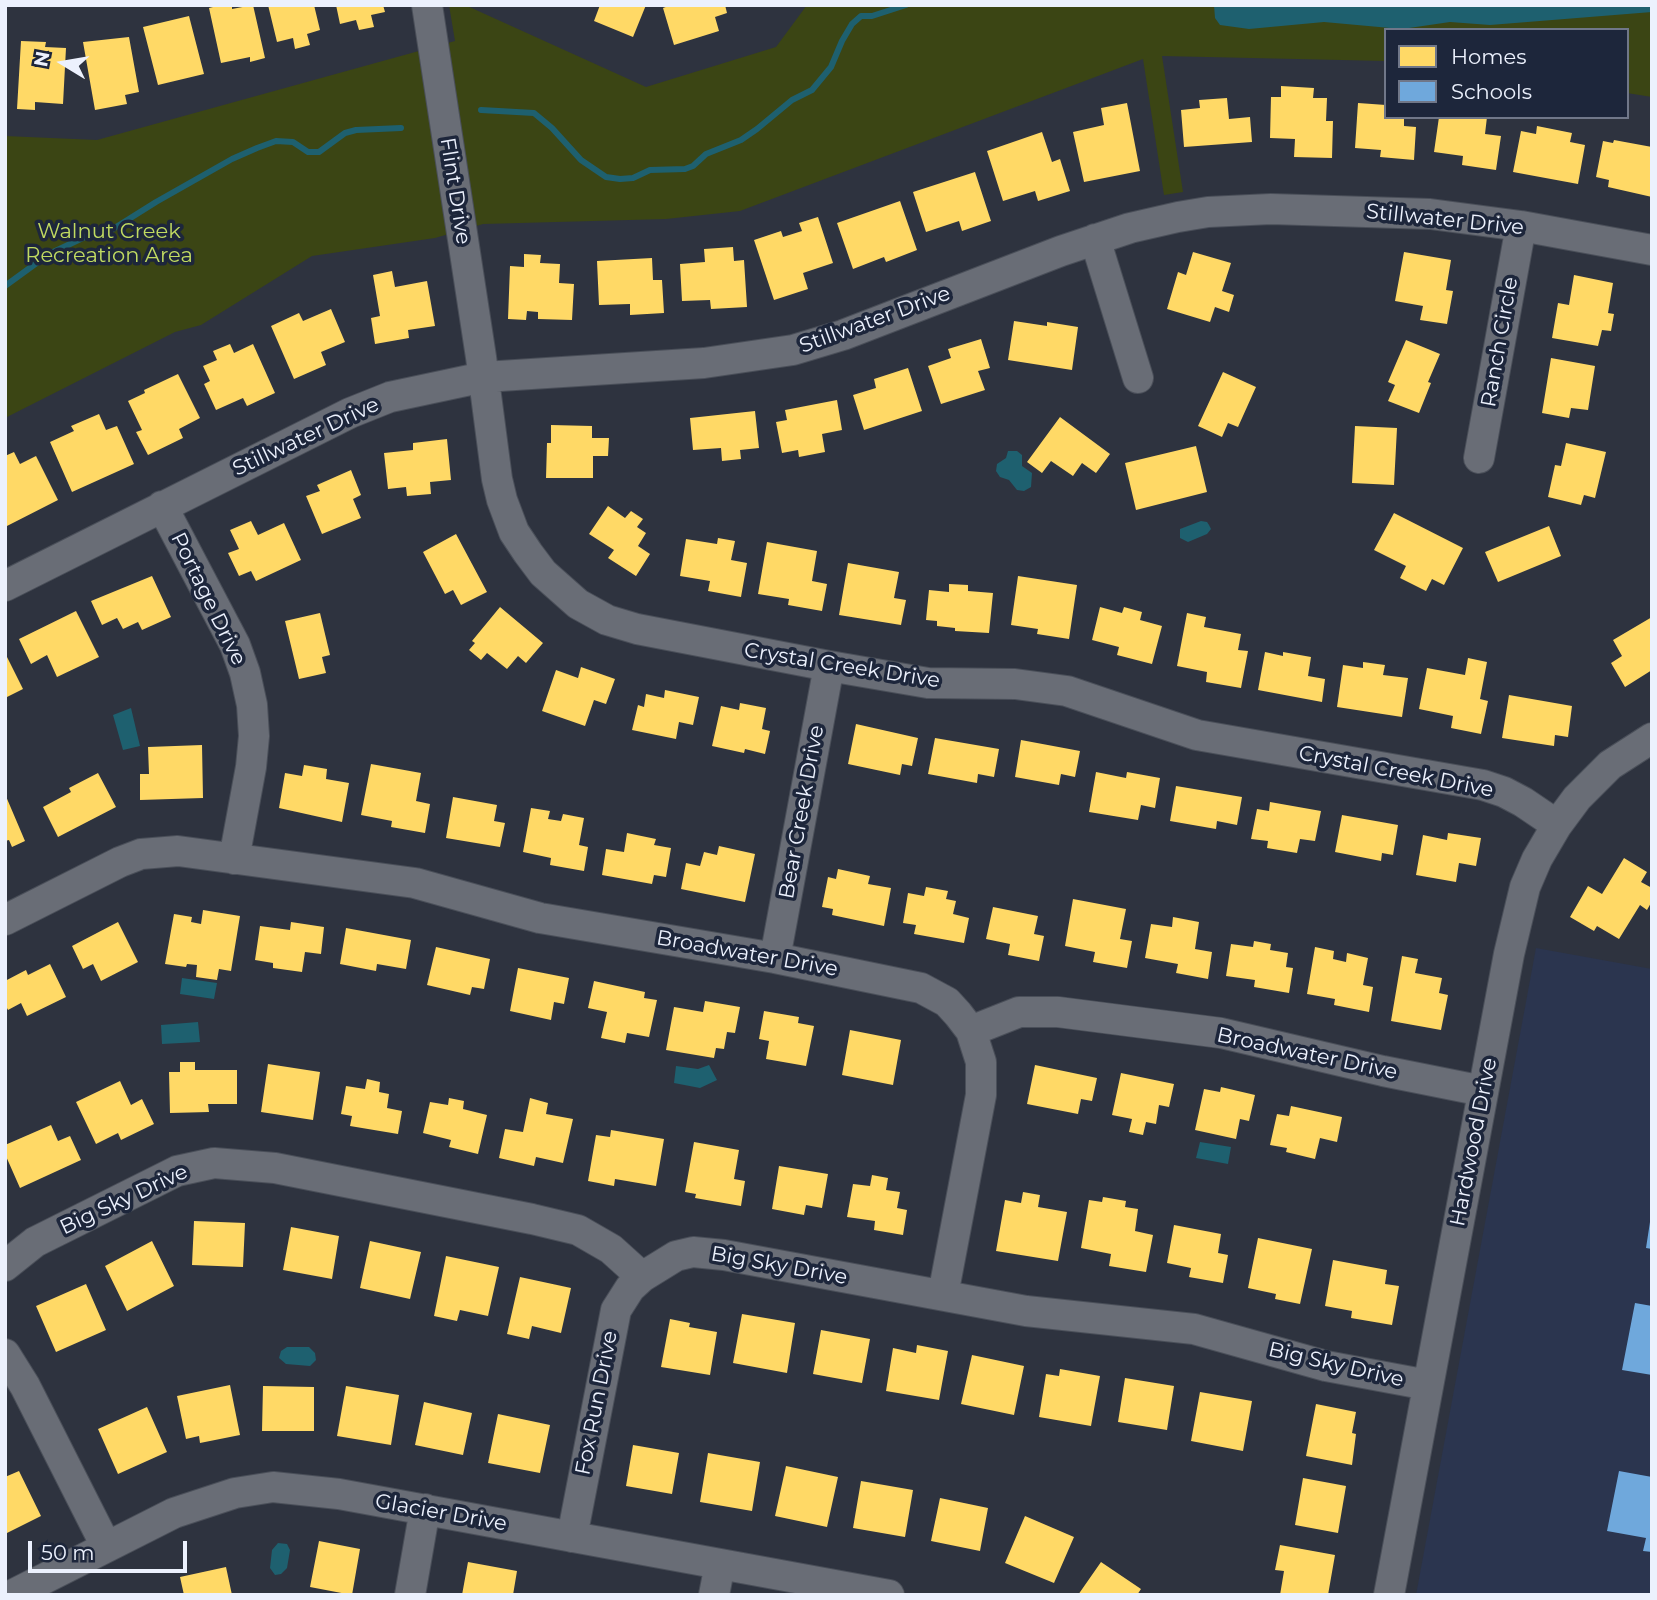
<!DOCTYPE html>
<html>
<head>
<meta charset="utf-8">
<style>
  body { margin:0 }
  #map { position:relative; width:1657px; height:1600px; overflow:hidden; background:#2e333f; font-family:Montserrat,sans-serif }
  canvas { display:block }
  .frame { position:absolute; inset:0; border:7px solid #ecf1fd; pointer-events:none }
  .legend { position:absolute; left:1384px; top:28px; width:245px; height:91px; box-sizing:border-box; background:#1d263b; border:2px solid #707789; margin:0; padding:9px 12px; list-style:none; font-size:21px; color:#ecf1fd }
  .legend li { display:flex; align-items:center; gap:14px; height:35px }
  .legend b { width:35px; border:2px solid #707789 }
  .north { position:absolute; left:28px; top:28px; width:70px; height:70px; -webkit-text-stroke:5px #1d263b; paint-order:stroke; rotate:281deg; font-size:19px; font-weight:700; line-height:28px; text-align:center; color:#ecf1fd }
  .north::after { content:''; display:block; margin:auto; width:24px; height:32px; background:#ecf1fd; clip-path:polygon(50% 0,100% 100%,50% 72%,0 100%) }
  .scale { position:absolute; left:28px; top:1541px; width:159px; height:32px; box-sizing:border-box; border:4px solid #ecf1fd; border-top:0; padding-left:9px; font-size:21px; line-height:24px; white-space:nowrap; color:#ecf1fd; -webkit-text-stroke:5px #1d263b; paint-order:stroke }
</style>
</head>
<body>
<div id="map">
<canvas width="1657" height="1600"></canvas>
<div class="frame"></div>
<ul class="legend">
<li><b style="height:19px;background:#ffd966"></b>Homes</li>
<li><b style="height:19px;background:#6fa8dc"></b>Schools</li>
</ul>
<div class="north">N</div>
<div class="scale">50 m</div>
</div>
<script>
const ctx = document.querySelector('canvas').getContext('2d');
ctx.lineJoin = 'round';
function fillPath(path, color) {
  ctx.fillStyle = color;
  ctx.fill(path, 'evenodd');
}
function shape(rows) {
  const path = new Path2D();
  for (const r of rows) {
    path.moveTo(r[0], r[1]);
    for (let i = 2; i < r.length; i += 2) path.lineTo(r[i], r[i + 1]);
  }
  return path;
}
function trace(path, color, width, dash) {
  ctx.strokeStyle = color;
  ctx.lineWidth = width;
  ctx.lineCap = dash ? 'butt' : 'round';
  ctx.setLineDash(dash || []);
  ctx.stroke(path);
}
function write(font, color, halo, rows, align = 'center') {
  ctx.font = font + ' Montserrat,sans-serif';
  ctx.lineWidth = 7;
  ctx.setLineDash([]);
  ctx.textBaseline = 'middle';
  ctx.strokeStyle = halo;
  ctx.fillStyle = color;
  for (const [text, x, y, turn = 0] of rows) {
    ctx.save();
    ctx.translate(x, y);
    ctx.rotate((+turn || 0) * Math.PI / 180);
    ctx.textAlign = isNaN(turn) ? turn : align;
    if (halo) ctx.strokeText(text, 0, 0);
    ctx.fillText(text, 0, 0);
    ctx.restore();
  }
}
fillPath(shape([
  [1536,948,1652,969,1652,1595,1416,1595]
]), '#2b354f');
fillPath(shape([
  [449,5,465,5,646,87,776,47,807,5,1652,5,1652,97,1627,93,1627,30,1386,30,1386,61,1162,56,1183,192,1164,195,1143,59,740,211,666,219,483,224,435,238,312,256,201,325,175,332,5,418,5,136,97,140,455,41]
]), '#3b4514');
fillPath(shape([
  [1214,5,1652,5,1652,12,1490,25,1450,22,1409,28,1390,28,1324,22,1249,29,1220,25,1215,18],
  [1008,451,1017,451,1022,455,1022,466,1032,473,1031,487,1024,491,1017,490,1009,480,1000,477,996,471,997,464,1006,458],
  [1201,521,1207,522,1209,525,1211,529,1207,534,1188,542,1180,538,1180,529],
  [131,708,140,746,123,750,113,715],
  [182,978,217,983,214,999,180,994],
  [198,1022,200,1042,162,1044,161,1025],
  [709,1065,717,1080,700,1088,674,1083,676,1066,698,1069],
  [1200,1142,1231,1147,1228,1164,1196,1158],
  [287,1347,309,1347,315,1353,316,1360,310,1366,286,1364,279,1358,281,1351],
  [278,1543,287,1544,290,1550,287,1568,281,1574,275,1575,270,1568,272,1550]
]), '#1e606f');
fillPath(shape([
  [221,5,232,5,232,9,253,5,265,58,250,62,250,57,221,63,209,8],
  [268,5,314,5,320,30,307,34,310,45,295,49,293,38,277,42],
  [336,5,383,5,385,12,371,15,374,27,359,30,356,20,340,24],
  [600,5,646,5,633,37,594,21],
  [671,5,725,5,727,13,715,17,719,31,674,45,663,8],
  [189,16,204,74,158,85,143,27],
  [129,37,139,92,125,95,127,104,95,110,83,42],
  [21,41,46,42,45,47,66,48,63,104,35,102,35,110,17,109],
  [1281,86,1314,88,1313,98,1327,98,1326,121,1333,121,1332,158,1294,157,1295,139,1270,138,1271,97,1281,97],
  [1227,98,1229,119,1250,117,1252,142,1184,147,1181,110,1200,108,1199,100],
  [1127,103,1140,171,1084,182,1073,132,1104,125,1101,108],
  [1358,103,1386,105,1386,117,1404,117,1404,126,1416,127,1414,160,1380,157,1381,150,1355,148],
  [1439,117,1487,117,1485,134,1501,136,1496,170,1462,165,1463,156,1434,152],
  [1537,126,1572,133,1570,142,1585,145,1578,184,1513,172,1521,131,1536,134],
  [1042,132,1052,162,1060,159,1070,191,1038,201,1035,191,1003,201,987,151],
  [1614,140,1652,147,1652,197,1608,187,1609,180,1596,177,1603,141,1613,143],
  [975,172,991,221,962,231,959,221,926,232,913,192],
  [900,201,917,250,886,262,884,257,853,269,837,223],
  [818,217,833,263,803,273,808,289,774,300,754,240,781,231,783,237,802,231,799,223],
  [733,247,734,261,744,260,747,307,711,309,710,300,682,301,680,264,705,262,704,249],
  [1193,252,1231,263,1222,291,1234,295,1229,312,1215,307,1210,322,1167,309,1178,272,1186,275],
  [1404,252,1451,260,1446,290,1453,291,1447,324,1420,320,1423,306,1395,301],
  [524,254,541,255,540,263,560,264,559,283,574,284,572,320,538,319,538,312,527,311,526,320,508,319,510,266,524,267],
  [652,258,653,280,662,280,664,313,630,315,630,304,599,305,597,261],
  [392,271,395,287,427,281,435,326,408,330,409,338,375,344,371,318,380,316,373,275],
  [1574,275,1613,283,1608,313,1614,314,1611,331,1602,330,1598,346,1552,338,1558,303,1569,305],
  [331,309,345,342,321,352,326,365,294,379,271,326,299,313,303,321],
  [1014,321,1047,326,1047,322,1078,327,1072,370,1008,360],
  [981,339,990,368,978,371,985,390,941,404,928,366,951,358,948,349],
  [1406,340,1440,354,1428,382,1431,383,1419,413,1388,401,1395,385,1388,382],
  [230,344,234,353,253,344,275,393,247,406,243,398,216,410,204,384,210,381,203,366,217,360,213,351],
  [1551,358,1595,366,1588,410,1571,408,1569,418,1542,413],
  [908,368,922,411,864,430,853,395,876,388,874,379],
  [1223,372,1256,387,1238,427,1228,423,1222,437,1198,426],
  [178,374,200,418,179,429,183,438,148,455,136,432,142,430,128,401,145,393,144,390],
  [837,400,842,430,822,434,825,452,799,457,798,450,782,453,776,422,787,420,785,410],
  [755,411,759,448,740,450,741,459,722,461,721,448,693,450,690,418],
  [99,414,106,430,117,426,134,464,72,492,50,442,74,431,71,426],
  [1060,417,1110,454,1096,473,1082,463,1073,476,1051,461,1042,473,1027,462],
  [551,425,592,426,592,438,609,438,608,456,593,456,593,478,546,478,547,443,551,443],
  [1355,426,1397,428,1394,485,1352,483],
  [447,439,451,480,430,482,431,494,407,496,406,487,388,489,384,453,413,450,413,443],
  [1566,443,1606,452,1595,498,1584,495,1581,505,1548,497,1555,465,1561,466],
  [1196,446,1207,492,1136,510,1125,463],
  [14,452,20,464,36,456,58,500,5,527,5,456],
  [351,470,361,495,353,499,361,518,322,534,306,496,320,491,317,485],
  [608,506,625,518,631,511,643,519,637,527,646,533,638,546,650,554,636,576,608,558,614,550,589,534],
  [1394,513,1463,548,1444,585,1432,579,1426,591,1400,578,1406,566,1374,550],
  [251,521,258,535,284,523,301,560,256,581,251,571,239,576,228,553,239,549,230,530],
  [1549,526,1561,556,1498,582,1485,552],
  [456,534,487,592,461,605,453,590,445,594,423,552],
  [718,538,735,541,731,560,747,563,741,597,708,591,710,581,680,576,686,539,717,544],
  [767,542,817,551,812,581,827,584,822,611,788,605,789,599,758,594],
  [848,563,899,572,894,598,906,600,901,625,839,615],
  [152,576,171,617,142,630,138,622,123,629,117,618,102,625,91,601],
  [1018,576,1077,585,1069,639,1037,634,1038,629,1011,625],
  [949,584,968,585,968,591,993,593,989,633,955,631,955,628,937,626,937,621,926,620,929,590,949,592],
  [500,607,543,643,526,663,518,656,507,669,487,653,481,660,469,650,475,643,472,641],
  [1100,607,1122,613,1124,607,1142,612,1140,620,1162,626,1152,664,1117,655,1119,647,1092,640],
  [76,611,99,657,57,677,47,655,31,664,19,639],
  [320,613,330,655,322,657,326,673,299,679,285,621],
  [1187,613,1206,617,1204,627,1241,634,1238,650,1248,651,1241,688,1206,682,1207,672,1177,666],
  [1652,617,1652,670,1625,687,1611,663,1622,656,1613,640],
  [1265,652,1283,656,1283,652,1311,657,1308,676,1325,679,1322,702,1258,690],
  [5,653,23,689,5,698],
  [1468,658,1487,662,1480,699,1488,701,1481,734,1451,728,1453,716,1419,709,1427,668,1465,675],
  [1363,662,1385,665,1383,675,1408,678,1402,717,1337,707,1343,665,1363,668],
  [581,667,615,679,606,704,594,700,585,726,542,711,556,670,578,678],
  [665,690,699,697,693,725,679,722,676,739,632,730,638,705,644,707,646,694,664,698],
  [1509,695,1572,706,1568,737,1555,735,1554,746,1502,738],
  [740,703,766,708,762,729,770,731,765,754,745,749,744,753,712,746,721,706,739,710],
  [856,724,918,738,912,766,902,764,900,775,848,764],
  [935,738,999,749,994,777,978,774,977,783,928,774],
  [1021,740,1080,751,1075,777,1061,774,1059,785,1015,777],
  [202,745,203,798,140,800,140,774,149,774,148,747],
  [371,764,421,773,416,801,430,804,425,833,391,827,392,821,361,815],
  [304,765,327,769,326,779,349,783,342,822,279,808,285,773,302,776],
  [1096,772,1126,778,1127,772,1160,778,1155,808,1141,805,1138,820,1089,812],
  [98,773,116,807,58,837,43,807,71,792,69,788],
  [1176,786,1242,797,1237,825,1217,821,1216,829,1170,821],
  [5,794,25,841,12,847,9,840,5,841],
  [453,797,497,805,494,821,505,823,500,847,446,838],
  [1270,802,1321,811,1315,841,1300,839,1297,853,1267,848,1268,841,1251,839,1257,809,1269,811],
  [531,808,550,811,548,819,561,821,563,814,584,818,579,845,588,847,584,871,550,865,551,858,523,852],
  [1342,815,1398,825,1393,855,1382,853,1381,861,1335,852],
  [627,833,656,839,654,845,671,848,666,877,654,875,652,884,602,875,606,849,624,852],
  [1448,833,1481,838,1476,866,1459,863,1456,882,1416,875,1423,835,1447,840],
  [719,846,755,854,745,902,681,889,686,863,700,866,704,852,717,855],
  [1624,858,1647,872,1641,882,1652,888,1652,901,1647,910,1640,905,1619,939,1597,926,1594,931,1570,917,1588,886,1602,894],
  [838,869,870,876,868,884,891,888,884,926,832,915,833,909,822,907,828,877,836,879],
  [926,887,948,891,946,899,956,901,953,914,969,918,964,943,914,934,916,925,903,923,908,893,924,896],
  [1073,899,1126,909,1120,939,1132,941,1127,968,1093,962,1095,952,1065,946],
  [993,907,1038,916,1034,934,1044,936,1039,961,1008,955,1010,944,986,939],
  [203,910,240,916,231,971,219,969,217,980,196,977,197,965,187,964,186,967,165,964,174,914,192,917,191,922,201,924],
  [1173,917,1199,922,1195,949,1212,952,1208,979,1176,973,1178,964,1145,958,1151,924,1172,927],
  [118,922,138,962,101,981,93,964,83,969,72,946],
  [291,922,324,927,321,954,305,952,302,972,273,968,273,963,255,960,260,926,290,930],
  [346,928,411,940,406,969,377,964,376,971,340,964],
  [1254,941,1271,944,1270,950,1288,953,1286,967,1293,968,1289,993,1254,987,1255,980,1226,976,1231,944,1253,947],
  [436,947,490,959,484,989,472,987,470,995,427,985],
  [1315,947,1334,951,1333,959,1346,962,1347,953,1368,958,1363,985,1373,987,1369,1012,1334,1005,1335,999,1307,994],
  [1402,956,1418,959,1415,973,1442,978,1439,993,1448,995,1441,1030,1391,1021],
  [50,964,66,997,27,1016,21,1003,8,1010,5,1004,5,981,26,970,28,975],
  [518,968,569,978,564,1004,554,1002,551,1020,510,1011],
  [594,981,645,992,644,998,657,1000,649,1037,627,1033,625,1043,601,1038,607,1012,588,1008],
  [705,1001,740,1007,735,1033,727,1032,724,1049,716,1048,714,1058,666,1050,674,1007,703,1012],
  [764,1011,799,1017,798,1023,814,1026,806,1066,766,1059,769,1041,759,1039],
  [850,1030,901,1040,893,1085,842,1075],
  [180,1062,195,1062,195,1070,237,1070,237,1104,208,1104,209,1112,170,1113,169,1072,180,1072],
  [268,1064,320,1072,313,1120,261,1112],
  [1035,1065,1097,1078,1092,1101,1081,1099,1078,1114,1027,1104],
  [1121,1073,1174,1084,1169,1107,1159,1105,1156,1124,1146,1122,1143,1135,1129,1132,1132,1119,1112,1115],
  [367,1079,380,1082,379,1092,389,1094,387,1108,402,1111,398,1134,350,1126,352,1116,341,1114,346,1086,365,1089],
  [120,1081,131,1105,142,1099,154,1124,121,1140,118,1133,96,1144,76,1102],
  [1221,1087,1255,1095,1249,1121,1240,1119,1236,1139,1195,1130,1204,1089,1220,1092],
  [449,1098,464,1101,463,1109,487,1115,478,1154,449,1147,451,1140,423,1133,430,1102,448,1105],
  [530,1098,548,1103,546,1114,573,1119,563,1163,536,1157,534,1166,499,1158,505,1129,523,1132],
  [1291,1106,1342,1117,1337,1142,1320,1138,1315,1159,1286,1152,1287,1148,1270,1145,1277,1114,1289,1116],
  [51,1125,58,1141,70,1136,81,1160,20,1188,5,1154,5,1145],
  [611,1130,664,1139,656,1186,615,1179,614,1186,588,1181,596,1135,610,1137],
  [694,1142,739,1150,734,1179,745,1181,741,1206,695,1198,696,1194,685,1192],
  [779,1166,828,1174,822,1208,806,1205,804,1215,772,1209],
  [872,1175,888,1178,886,1190,900,1192,897,1208,907,1210,903,1235,874,1230,875,1221,847,1217,853,1184,870,1186],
  [1023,1192,1040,1195,1038,1207,1067,1212,1058,1261,996,1251,1005,1200,1021,1203],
  [1103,1197,1126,1201,1125,1207,1138,1209,1135,1231,1153,1235,1146,1272,1109,1266,1111,1254,1081,1248,1089,1200,1102,1202],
  [194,1221,245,1223,243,1267,192,1265],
  [1174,1225,1221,1234,1218,1253,1228,1255,1223,1283,1189,1277,1191,1268,1167,1263],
  [291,1227,339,1236,332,1279,283,1270],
  [1258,1238,1312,1249,1300,1304,1275,1299,1276,1294,1248,1288],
  [152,1241,174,1286,127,1311,105,1266],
  [370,1241,421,1252,410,1299,360,1288],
  [446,1256,499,1267,488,1316,460,1310,457,1321,434,1316],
  [1333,1260,1387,1270,1385,1284,1399,1286,1392,1325,1351,1318,1352,1311,1325,1306],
  [520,1277,571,1288,561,1333,532,1326,529,1339,507,1334],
  [86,1284,106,1330,56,1352,36,1306],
  [742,1314,795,1323,787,1373,733,1363],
  [670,1319,690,1323,689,1327,717,1332,710,1375,661,1367],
  [821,1330,870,1339,862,1383,813,1374],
  [917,1345,948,1351,939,1400,886,1391,893,1348,916,1353],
  [972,1355,1024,1366,1014,1415,961,1404],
  [1060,1369,1100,1376,1091,1426,1039,1417,1046,1374,1059,1376],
  [1125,1378,1174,1386,1167,1430,1118,1422],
  [230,1385,240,1435,200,1443,199,1436,186,1439,177,1396],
  [263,1386,314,1387,314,1431,262,1431],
  [346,1386,399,1395,391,1445,337,1436],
  [1200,1392,1252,1401,1243,1451,1191,1441],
  [424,1402,472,1413,463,1455,415,1445],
  [1316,1404,1356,1412,1352,1433,1356,1434,1352,1465,1306,1456],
  [147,1407,167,1452,118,1474,98,1429],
  [498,1414,550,1425,540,1473,488,1463],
  [633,1445,679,1453,672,1494,626,1486],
  [708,1453,760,1462,752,1511,700,1502],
  [786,1466,838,1477,827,1527,775,1516],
  [19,1471,41,1516,5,1534,5,1477],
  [1303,1478,1346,1486,1338,1533,1295,1525],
  [861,1481,913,1490,905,1537,853,1528],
  [940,1498,988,1508,980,1551,931,1541],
  [1025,1516,1074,1537,1054,1583,1005,1563],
  [319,1541,360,1549,352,1595,310,1587],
  [1280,1545,1335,1555,1328,1595,1280,1595,1284,1571,1275,1570],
  [468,1562,517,1571,513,1595,462,1595],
  [1101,1562,1141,1589,1137,1595,1078,1595],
  [226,1567,232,1595,184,1595,180,1577]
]), '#ffd966');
fillPath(shape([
  [1650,1222,1652,1222,1652,1249,1646,1248],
  [1635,1303,1652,1306,1652,1375,1622,1370],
  [1619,1471,1652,1477,1652,1552,1643,1551,1646,1538,1607,1531]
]), '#6fa8dc');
trace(shape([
  [481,110,534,113,552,128,581,160,606,177,620,179,633,178,650,170,685,169,693,166,706,154,741,140,757,129,792,100,812,90,831,67,842,41,852,24,861,16,872,16,906,5],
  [5,286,49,254,89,235,105,234,156,202,232,159,257,148,276,141,293,142,308,152,319,152,345,133,356,130,401,128]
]), '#1e606f', 6);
const minor = shape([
  [427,5,481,357,497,479,502,500,514,532,528,553,543,573,578,604,607,620,637,629,829,666,928,683,1015,684,1067,691,1197,735,1483,785,1504,792,1523,802,1557,825],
  [1095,239,1138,378],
  [1479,458,1521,226],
  [162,506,235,645,245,673,252,705,254,736,251,767,234,859],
  [5,586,350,413,390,397,484,377,704,363,793,350,843,335,1061,251,1130,228,1178,217,1208,212,1271,209,1430,214,1521,226,1652,250],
  [5,920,120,862,141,854,178,851,415,883,540,918,775,958,921,988,947,1002,958,1014,971,1031,981,1062,981,1095,943,1295],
  [775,958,829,666],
  [971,1031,1019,1012,1058,1012,1221,1033,1383,1071,1483,1091],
  [5,1266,35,1242,177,1171,214,1163,275,1168,532,1219,578,1230,611,1249,642,1277],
  [5,1354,25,1386,106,1546],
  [572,1537,616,1310,630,1288,642,1277,676,1256,693,1252,724,1255,1026,1311,1194,1329,1326,1366,1428,1385],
  [12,1595,174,1513,235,1493,273,1487,339,1494,889,1595],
  [410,1595,425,1509],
  [714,1595,720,1564],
  [1389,1595,1509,954,1525,887,1537,859,1557,825,1577,798,1610,765,1652,738]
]);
trace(minor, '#4a4f59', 32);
trace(minor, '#696d76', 30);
write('21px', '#ecf1fd', '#1d263b', [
  ["Flint Drive",455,191,81],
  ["Stillwater Drive",1445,220,6],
  ["Stillwater Drive",875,320,-20],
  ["Ranch Circle",1500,342,-80],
  ["Stillwater Drive",306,437,-25],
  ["Portage Drive",208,599,64],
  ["Crystal Creek Drive",842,666,9],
  ["Crystal Creek Drive",1396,772,11],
  ["Bear Creek Drive",802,812,-80],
  ["Broadwater Drive",747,954,10],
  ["Broadwater Drive",1307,1054,12],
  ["Hardwood Drive",1474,1142,-79],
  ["Big Sky Drive",124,1200,-25],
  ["Big Sky Drive",779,1266,10],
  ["Big Sky Drive",1336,1365,13],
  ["Fox Run Drive",597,1403,-79],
  ["Glacier Drive",441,1513,10]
]);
write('21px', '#c1db61', '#1d263b', [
  ["Walnut Creek",109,232],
  ["Recreation Area",109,256]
]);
</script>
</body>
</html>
